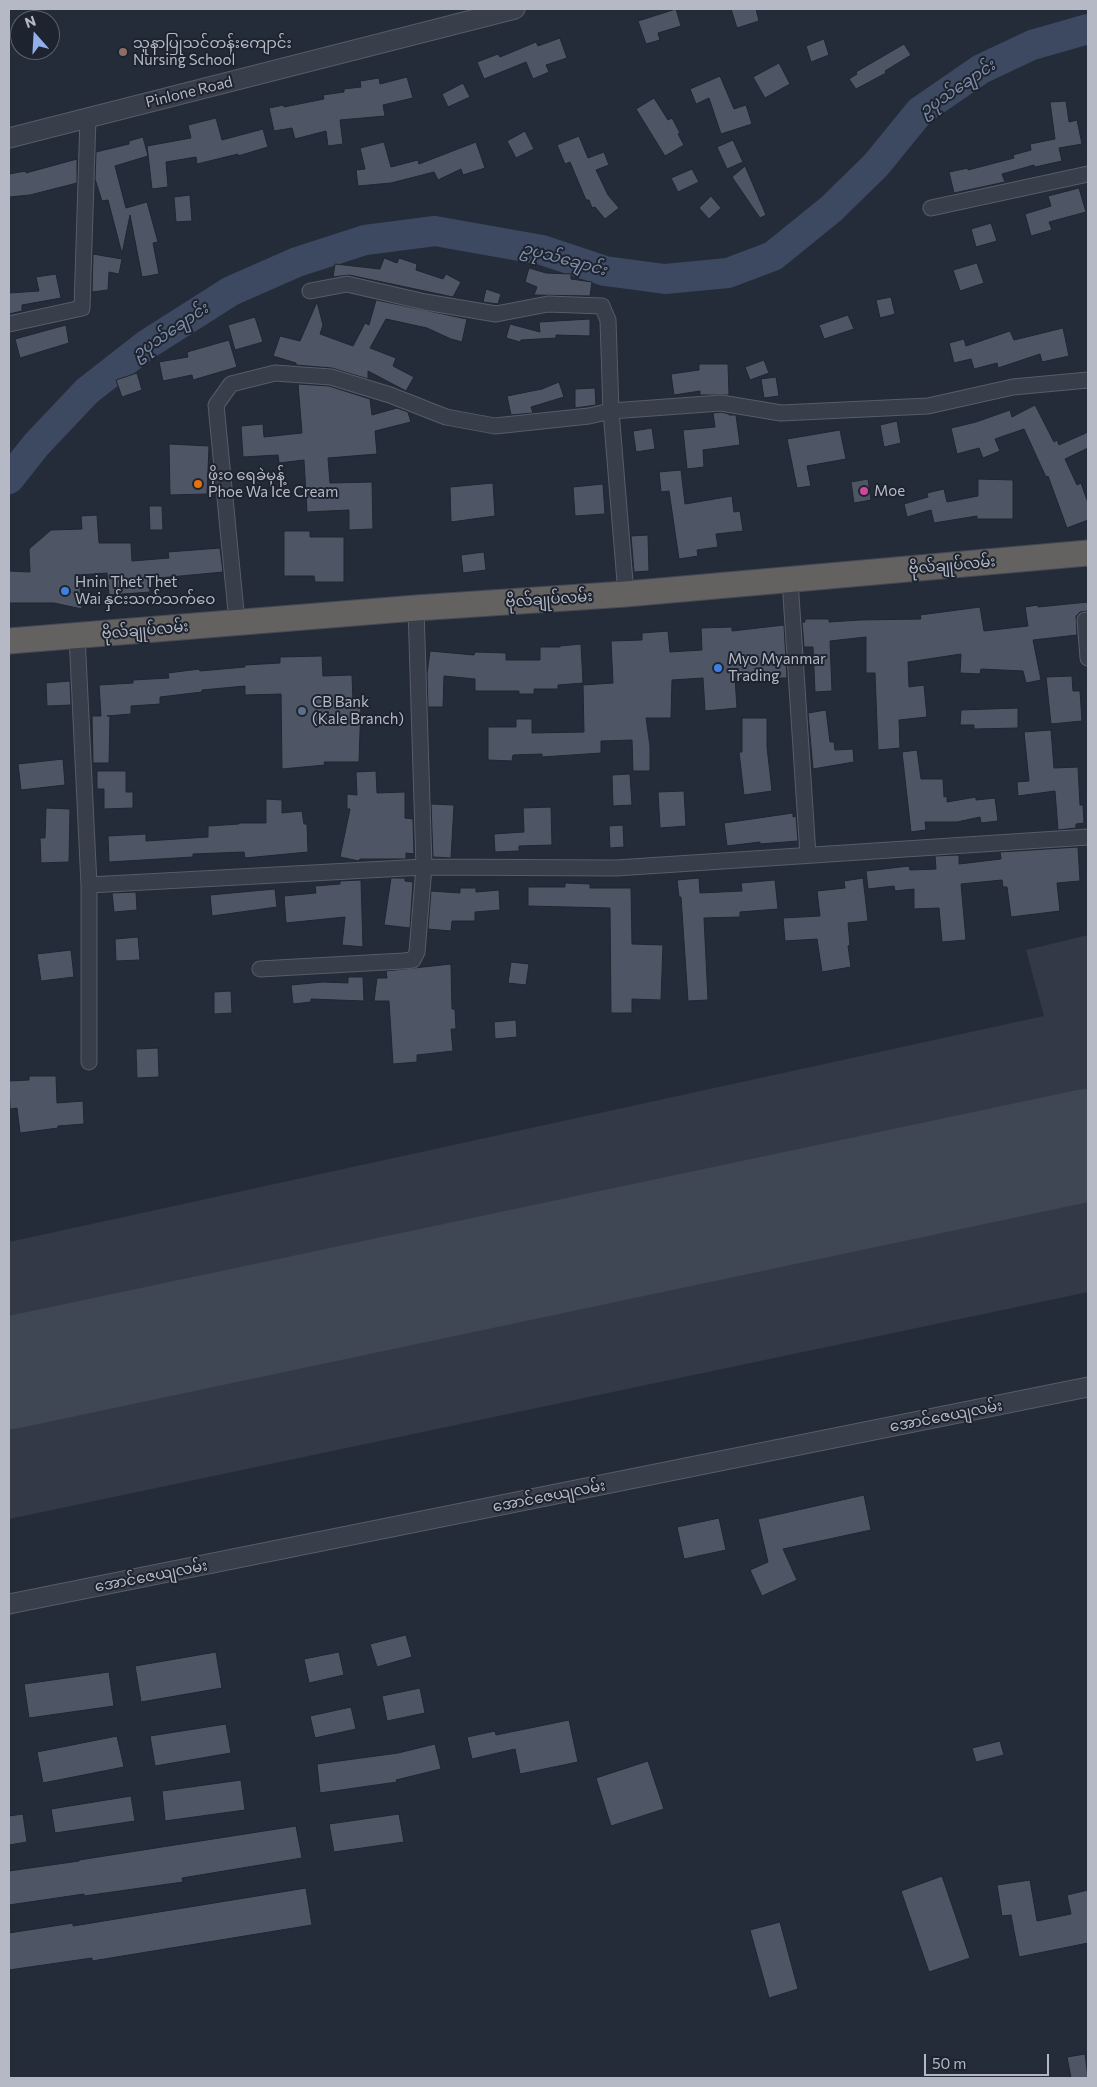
<!DOCTYPE html>
<html>
<head>
<meta charset="utf-8">
<style>
  body { margin:0 }
  #map { position:relative; width:1097px; height:2087px; overflow:hidden; background:#252c39; font-family:Commissioner,sans-serif }
  canvas { display:block }
  .frame { position:absolute; inset:0; border:10px solid #b4b9c5; pointer-events:none }
  .north { position:absolute; left:10px; top:10px; width:50px; height:50px; box-sizing:border-box; background:#1e242f; border:1px solid #5a606b; border-radius:50%; rotate:341deg; font-size:14px; font-weight:700; line-height:20px; text-align:center; color:#b4b9c5 }
  .north::after { content:''; display:block; margin:auto; width:18px; height:22px; background:#91afed; clip-path:polygon(50% 0,100% 100%,50% 72%,0 100%) }
  .scale { position:absolute; left:924px; top:2054px; width:125px; height:22px; box-sizing:border-box; border:2px solid #b4b9c5; border-top:0; padding-left:6px; font-size:15px; line-height:18px; white-space:nowrap; color:#b4b9c5; -webkit-text-stroke:4px #1e242f; paint-order:stroke }
</style>
</head>
<body>
<div id="map">
<canvas width="1097" height="2087"></canvas>
<div class="frame"></div>
<div class="north">N</div>
<div class="scale">50 m</div>
</div>
<script>
const ctx = document.querySelector('canvas').getContext('2d');
ctx.lineJoin = 'round';
function fillPath(path, color) {
  ctx.fillStyle = color;
  ctx.fill(path, 'evenodd');
}
function shape(rows) {
  const path = new Path2D();
  for (const r of rows) {
    path.moveTo(r[0], r[1]);
    for (let i = 2; i < r.length; i += 2) path.lineTo(r[i], r[i + 1]);
  }
  return path;
}
function trace(path, color, width, dash) {
  ctx.strokeStyle = color;
  ctx.lineWidth = width;
  ctx.lineCap = dash ? 'butt' : 'round';
  ctx.setLineDash(dash || []);
  ctx.stroke(path);
}
function write(font, color, halo, rows, align = 'center') {
  ctx.font = font + ' Commissioner,"Noto Sans Myanmar",sans-serif';
  ctx.lineWidth = 4;
  ctx.setLineDash([]);
  ctx.textBaseline = 'middle';
  ctx.strokeStyle = halo;
  ctx.fillStyle = color;
  for (const [text, x, y, turn = 0] of rows) {
    ctx.save();
    ctx.translate(x, y);
    ctx.rotate((+turn || 0) * Math.PI / 180);
    ctx.textAlign = isNaN(turn) ? turn : align;
    if (halo) ctx.strokeText(text, 0, 0);
    ctx.fillText(text, 0, 0);
    ctx.restore();
  }
}
fillPath(shape([
  [1088,935,1088,1292,9,1519,9,1242,1044,1016,1026,950]
]), '#333946');
trace(shape([
  [9,479,36,445,87,391,146,345,231,291,297,262,365,240,435,231,542,250,605,271,665,279,728,273,773,256,831,209,876,165,920,111,981,69,1032,45,1088,29]
]), '#3c4961', 30);
trace(shape([
  [9,1373,1088,1145]
]), '#404754', 112);
const building = shape([
  [676,9,681,26,658,33,660,40,646,44,638,21,676,9],
  [731,9,756,9,759,21,737,28,731,9],
  [560,38,567,58,546,65,549,72,533,79,526,62,484,79,477,62,498,54,500,57,536,42,538,46,560,38],
  [824,39,829,55,811,62,806,46,824,39],
  [904,44,911,55,885,71,886,73,856,89,849,79,857,74,856,72,904,44],
  [779,63,790,84,765,98,753,77,779,63],
  [720,76,734,109,746,105,752,124,721,134,709,98,696,104,690,89,720,76],
  [407,77,413,98,383,105,385,116,340,120,343,144,328,146,326,131,295,139,292,128,274,131,269,108,284,105,284,107,324,99,323,95,344,92,344,89,361,87,360,81,379,78,380,84,407,77],
  [463,83,470,97,448,107,442,94,463,83],
  [654,98,668,120,672,118,680,133,678,134,684,145,665,156,636,109,654,98],
  [1066,101,1069,122,1077,120,1082,144,1059,148,1062,161,1035,167,1034,165,1002,174,1005,182,954,193,949,172,968,168,968,170,1014,158,1013,155,1031,150,1030,144,1055,139,1050,102,1066,101],
  [216,118,222,140,263,129,268,147,238,156,238,154,197,164,196,157,166,162,168,187,152,189,147,146,191,138,188,125,216,118],
  [525,131,534,149,516,158,507,141,525,131],
  [579,136,588,158,604,152,609,165,596,170,608,195,619,208,605,219,595,207,592,208,589,200,586,200,570,162,565,164,557,145,579,136],
  [143,137,148,156,115,166,126,208,147,202,158,242,153,243,159,274,142,277,130,215,122,254,108,200,102,201,95,179,96,152,129,144,129,141,143,137],
  [733,140,743,162,727,169,717,147,733,140],
  [384,142,391,167,418,160,419,164,476,142,485,168,463,175,461,169,438,180,434,172,391,183,358,186,356,170,365,169,360,148,384,142],
  [77,159,77,183,30,195,9,197,9,174,26,171,26,173,77,159],
  [745,166,766,215,760,218,732,177,745,166],
  [692,169,699,182,678,192,671,178,692,169],
  [1079,188,1086,212,1049,222,1052,230,1031,236,1025,214,1051,206,1048,196,1079,188],
  [190,195,192,221,176,222,174,197,190,195],
  [711,196,721,208,709,219,699,208,711,196],
  [991,223,997,241,976,247,971,229,991,223],
  [93,254,122,259,119,274,109,272,108,290,92,292,93,254],
  [384,258,397,263,399,258,417,264,416,270,443,279,446,274,461,282,453,297,349,275,333,277,335,264,380,269,384,258],
  [977,263,984,283,960,291,953,270,977,263],
  [529,268,546,273,571,274,571,279,592,282,590,296,534,295,537,287,525,282,529,268],
  [56,274,61,298,22,305,22,311,9,314,9,293,39,291,36,277,56,274],
  [486,289,501,294,498,304,483,302,486,289],
  [891,297,895,314,880,318,876,300,891,297],
  [376,300,467,319,462,342,451,339,427,328,386,319,370,348,396,358,393,366,414,377,406,391,368,371,368,379,332,368,296,365,296,363,273,356,280,336,300,341,317,302,323,325,320,334,353,346,365,323,369,325,376,300],
  [848,315,854,329,824,339,819,325,848,315],
  [255,317,263,342,235,350,228,325,255,317],
  [590,319,590,336,556,335,556,338,521,340,520,342,506,338,510,324,540,332,539,322,590,319],
  [66,325,69,343,20,358,15,339,66,325],
  [1063,328,1069,356,1042,362,1040,354,998,368,997,363,974,369,971,359,954,363,949,343,964,339,966,346,1010,331,1014,340,1063,328],
  [229,340,237,367,193,380,192,375,163,381,159,362,188,357,187,352,229,340],
  [764,360,769,373,750,380,745,367,764,360],
  [699,364,728,364,729,395,700,395,700,391,674,395,671,374,699,370,699,364],
  [137,373,142,390,122,397,116,380,137,373],
  [776,377,779,396,764,398,761,379,776,377],
  [559,382,564,397,531,407,533,413,511,415,507,396,542,389,559,382],
  [298,384,329,386,370,399,372,415,397,408,408,412,411,422,375,431,377,454,328,458,330,483,372,482,373,529,349,530,349,510,307,512,304,460,279,463,278,455,243,457,241,426,263,424,264,437,302,433,298,384],
  [595,388,596,405,575,408,575,389,595,388],
  [1035,405,1054,442,1057,440,1059,445,1088,432,1088,448,1065,459,1077,485,1081,483,1088,503,1088,520,1067,528,1048,476,1046,477,1024,429,995,439,1000,451,983,458,979,448,957,454,951,428,976,422,1010,410,1012,417,1035,405],
  [721,412,729,414,729,415,736,415,740,445,703,450,704,467,687,469,683,430,715,427,713,413,721,412],
  [897,421,901,443,884,447,880,425,897,421],
  [652,428,655,449,636,452,633,431,652,428],
  [840,430,846,459,807,466,811,486,797,488,787,439,840,430],
  [169,444,209,446,207,494,170,495,169,444],
  [681,470,685,504,732,496,734,512,740,511,743,531,716,534,718,547,697,550,698,556,679,559,669,491,661,492,659,472,681,470],
  [868,479,871,500,854,503,851,482,868,479],
  [978,479,1013,480,1013,519,977,519,977,516,934,523,931,510,907,517,904,504,928,497,927,493,944,489,947,502,978,496,978,479],
  [493,483,495,516,451,522,450,487,493,483],
  [603,484,605,514,575,516,573,487,603,484],
  [149,506,162,506,163,530,150,530,149,506],
  [97,515,99,543,131,543,132,561,169,558,168,552,220,548,223,572,149,579,150,592,109,595,107,573,79,575,82,609,54,603,9,603,9,571,30,572,29,549,51,530,82,529,81,516,97,515],
  [284,531,310,531,310,537,344,537,344,582,315,582,314,576,284,576,284,531],
  [648,535,649,571,634,572,631,536,648,535],
  [484,552,486,570,463,573,461,555,484,552],
  [1088,602,1088,611,1080,612,1076,616,1077,635,1033,640,1041,680,1026,683,1023,671,981,669,980,674,960,673,961,654,908,662,909,687,924,685,927,717,899,720,900,748,878,750,875,673,866,673,866,637,830,641,832,691,815,692,813,647,804,647,802,622,805,622,805,619,829,619,829,622,860,620,921,619,920,615,980,607,984,631,1028,626,1025,607,1038,605,1038,607,1088,602],
  [784,625,787,678,735,678,737,708,705,711,703,678,672,680,671,718,646,718,650,746,650,771,633,771,632,740,601,741,601,753,542,757,542,754,513,755,512,761,488,760,488,727,516,727,516,719,532,719,532,733,584,732,583,685,613,683,611,641,642,640,642,633,668,631,670,652,702,650,701,628,732,627,732,631,784,625],
  [581,644,583,683,558,685,558,689,534,689,534,694,519,694,519,691,475,691,475,679,444,676,443,707,428,707,427,674,430,651,474,655,475,652,506,653,506,660,540,660,540,647,560,647,560,646,581,644],
  [322,656,323,676,352,675,353,702,361,703,359,762,324,762,325,765,282,769,281,694,245,695,245,686,202,690,202,692,160,697,160,704,131,706,131,714,107,716,110,716,109,763,93,763,92,716,101,716,99,685,133,683,133,680,169,678,168,673,199,669,200,671,245,667,245,665,280,663,280,657,322,656],
  [1072,676,1073,691,1080,691,1082,721,1051,724,1046,677,1072,676],
  [70,681,71,705,47,706,46,683,70,681],
  [1018,708,1018,728,974,729,974,725,960,725,961,710,1018,708],
  [826,710,830,742,834,742,835,750,853,749,854,762,813,769,808,713,826,710],
  [742,718,767,718,767,747,772,791,744,795,739,752,742,752,742,718],
  [1051,730,1054,768,1078,767,1080,805,1083,805,1084,823,1076,824,1076,828,1058,830,1055,791,1018,796,1017,782,1029,781,1024,732,1051,730],
  [917,750,921,779,943,779,944,797,947,796,947,802,976,797,976,800,995,798,998,821,981,823,980,817,957,822,925,822,926,830,911,832,902,752,917,750],
  [63,759,65,785,21,790,18,764,63,759],
  [97,771,126,771,126,792,133,792,133,808,104,809,104,789,97,789,97,771],
  [376,771,377,793,405,792,405,818,413,819,414,854,406,853,406,859,360,859,359,861,340,857,350,809,347,809,347,794,357,795,356,772,376,771],
  [630,774,632,805,613,806,612,775,630,774],
  [684,791,686,826,660,828,658,792,684,791],
  [266,799,282,800,282,813,302,811,304,824,307,824,308,852,245,858,244,852,193,854,193,857,109,862,108,836,146,834,146,841,208,837,208,826,239,824,239,823,266,823,266,799],
  [431,804,454,805,451,858,433,857,431,804],
  [551,807,552,845,519,846,519,851,495,852,494,834,524,832,523,808,551,807],
  [46,808,70,809,69,862,41,863,40,838,45,838,46,808],
  [793,813,793,817,796,816,798,841,760,844,760,842,727,846,724,823,793,813],
  [623,825,624,847,610,848,609,826,623,825],
  [1078,847,1080,881,1057,883,1060,911,1011,917,1007,887,1003,887,1002,880,961,884,966,940,942,942,939,908,914,909,914,889,895,891,894,886,868,889,866,871,909,866,910,870,936,869,935,856,959,855,959,864,1001,859,1000,852,1078,847],
  [391,878,405,878,405,881,413,882,410,928,384,925,391,878],
  [699,878,700,893,742,891,741,883,775,880,778,909,740,912,740,917,704,918,708,1000,688,1001,681,897,679,897,677,880,699,878],
  [863,878,868,921,848,923,850,945,848,946,851,967,822,972,817,939,785,941,783,918,820,916,817,891,845,888,844,881,863,878],
  [361,880,363,947,342,945,345,917,286,923,284,896,316,893,315,886,340,884,340,881,361,880],
  [565,883,590,884,590,888,631,888,632,944,663,945,661,1000,632,999,632,1013,611,1013,610,908,528,906,528,887,565,887,565,883],
  [460,888,476,888,476,892,499,890,500,910,475,912,475,921,452,921,451,931,428,929,431,891,460,893,460,888],
  [275,889,277,907,212,916,210,895,275,889],
  [136,892,137,910,114,912,112,893,136,892],
  [138,937,140,960,116,961,115,939,138,937],
  [71,950,74,977,41,981,37,954,71,950],
  [511,962,529,964,526,985,508,983,511,962],
  [451,964,452,1009,455,1009,456,1029,451,1029,453,1051,417,1055,417,1062,393,1064,389,1001,374,1001,377,978,387,978,386,971,451,964],
  [348,977,363,977,364,1001,311,999,311,1002,293,1004,291,985,323,982,348,983,348,977],
  [231,991,232,1013,214,1014,214,992,231,991],
  [516,1020,517,1037,495,1039,494,1022,516,1020],
  [158,1048,159,1077,137,1078,136,1049,158,1048],
  [29,1076,56,1076,57,1103,83,1101,84,1124,58,1126,58,1128,20,1133,17,1108,10,1109,9,1081,29,1080,29,1076],
  [864,1495,871,1530,783,1549,797,1580,762,1596,750,1570,768,1562,758,1519,864,1495],
  [719,1518,726,1550,684,1559,677,1527,719,1518],
  [406,1635,412,1657,377,1667,370,1644,406,1635],
  [216,1652,222,1688,141,1702,135,1666,216,1652],
  [339,1652,344,1675,309,1683,304,1659,339,1652],
  [109,1672,114,1706,29,1718,24,1684,109,1672],
  [420,1688,425,1713,387,1721,382,1696,420,1688],
  [351,1707,356,1729,315,1738,310,1716,351,1707],
  [569,1720,578,1762,520,1774,515,1749,472,1759,467,1737,495,1731,496,1735,569,1720],
  [226,1724,231,1753,155,1766,150,1736,226,1724],
  [117,1736,124,1767,43,1783,37,1752,117,1736],
  [1000,1741,1004,1755,976,1762,972,1748,1000,1741],
  [435,1744,441,1769,396,1780,397,1782,320,1793,317,1764,398,1753,435,1744],
  [648,1761,664,1809,611,1826,596,1778,648,1761],
  [241,1780,245,1810,165,1821,162,1791,241,1780],
  [131,1796,135,1821,55,1833,51,1809,131,1796],
  [23,1814,27,1842,9,1845,9,1816,23,1814],
  [399,1814,404,1842,334,1852,329,1824,399,1814],
  [296,1826,302,1858,182,1878,183,1882,84,1896,84,1894,9,1905,9,1871,79,1861,79,1860,296,1826],
  [942,1876,970,1958,929,1972,901,1891,942,1876],
  [1030,1880,1037,1921,1071,1914,1067,1895,1088,1890,1088,1943,1019,1957,1011,1915,1002,1916,997,1885,1030,1880],
  [306,1888,312,1925,92,1961,92,1958,9,1970,9,1933,73,1923,73,1926,306,1888],
  [780,1922,798,1989,769,1998,750,1930,780,1922],
  [1085,2054,1088,2078,1071,2078,1067,2057,1085,2054]
]);
fillPath(building, '#4e5665');
trace(building, '#202631', 1);
const minor = shape([
  [931,208,1088,174],
  [9,324,82,308,88,118],
  [790,580,808,855],
  [626,594,611,411,721,403,781,413,928,406,1013,387,1088,380],
  [1085,620,1088,658],
  [237,622,216,405,231,384,275,373,331,377,390,395,446,417,495,426,589,416,611,411,608,320,602,306,548,304,496,314,425,302,347,284,310,291],
  [77,635,89,885,89,1062],
  [89,885,424,867,616,868,1088,837],
  [260,969,403,961,413,960,417,952,424,867,416,608]
]);
const tertiary = shape([
  [9,138,515,9],
  [9,1604,1088,1387]
]);
const trunk = shape([
  [9,641,416,608,626,594,1088,553]
]);
trace(minor, '#575c68', 17);
trace(tertiary, '#575c68', 21);
trace(trunk, '#444955', 27);
trace(minor, '#383e4a', 15);
trace(tertiary, '#383e4a', 19);
trace(trunk, '#636260', 25);
for (const [x, y, r, color] of [
  [123,52,5,"#8d6e63"],
  [198,484,5,"#e8710a"],
  [864,491,5,"#d1479c"],
  [65,591,5,"#3f7fe0"],
  [718,668,5,"#3f7fe0"],
  [302,711,5,"#5c6f8a"]
]) {
  const dot = new Path2D();
  dot.arc(x, y, r, 0, 2 * Math.PI);
  ctx.fillStyle = color;
  ctx.fill(dot);
  trace(dot, '#1e242f', 2);
}
write('15px', '#b4b9c5', '#1e242f', [
  ["သူနာပြုသင်တန်းကျောင်း",133,43],
  ["Nursing School",133,60],
  ["ဖိုးဝ ရေခဲမုန့်",208,475],
  ["Phoe Wa Ice Cream",208,492],
  ["Moe",874,491],
  ["Hnin Thet Thet",75,582],
  ["Wai နှင်းသက်သက်ဝေ",75,599],
  ["Myo Myanmar",728,659],
  ["Trading",728,676],
  ["CB Bank",312,702],
  ["(Kale Branch)",312,719]
], 'left');
write('15px', '#b4b9c5', '#1e242f', [
  ["Pinlone Road",189,92,-14],
  ["ဗိုလ်ချုပ်လမ်း",952,565,-5],
  ["ဗိုလ်ချုပ်လမ်း",549,599,-4],
  ["ဗိုလ်ချုပ်လမ်း",145,630,-5],
  ["အောင်ဇေယျလမ်း",946,1416,-11],
  ["အောင်ဇေယျလမ်း",549,1496,-11],
  ["အောင်ဇေယျလမ်း",151,1576,-11]
]);
write('italic 16px', '#7e8eaa', '#1e242f', [
  ["ဥပုသ်ချောင်း",957,88,-34],
  ["ဥပုသ်ချောင်း",564,259,15],
  ["ဥပုသ်ချောင်း",170,331,-34]
]);
</script>
</body>
</html>
